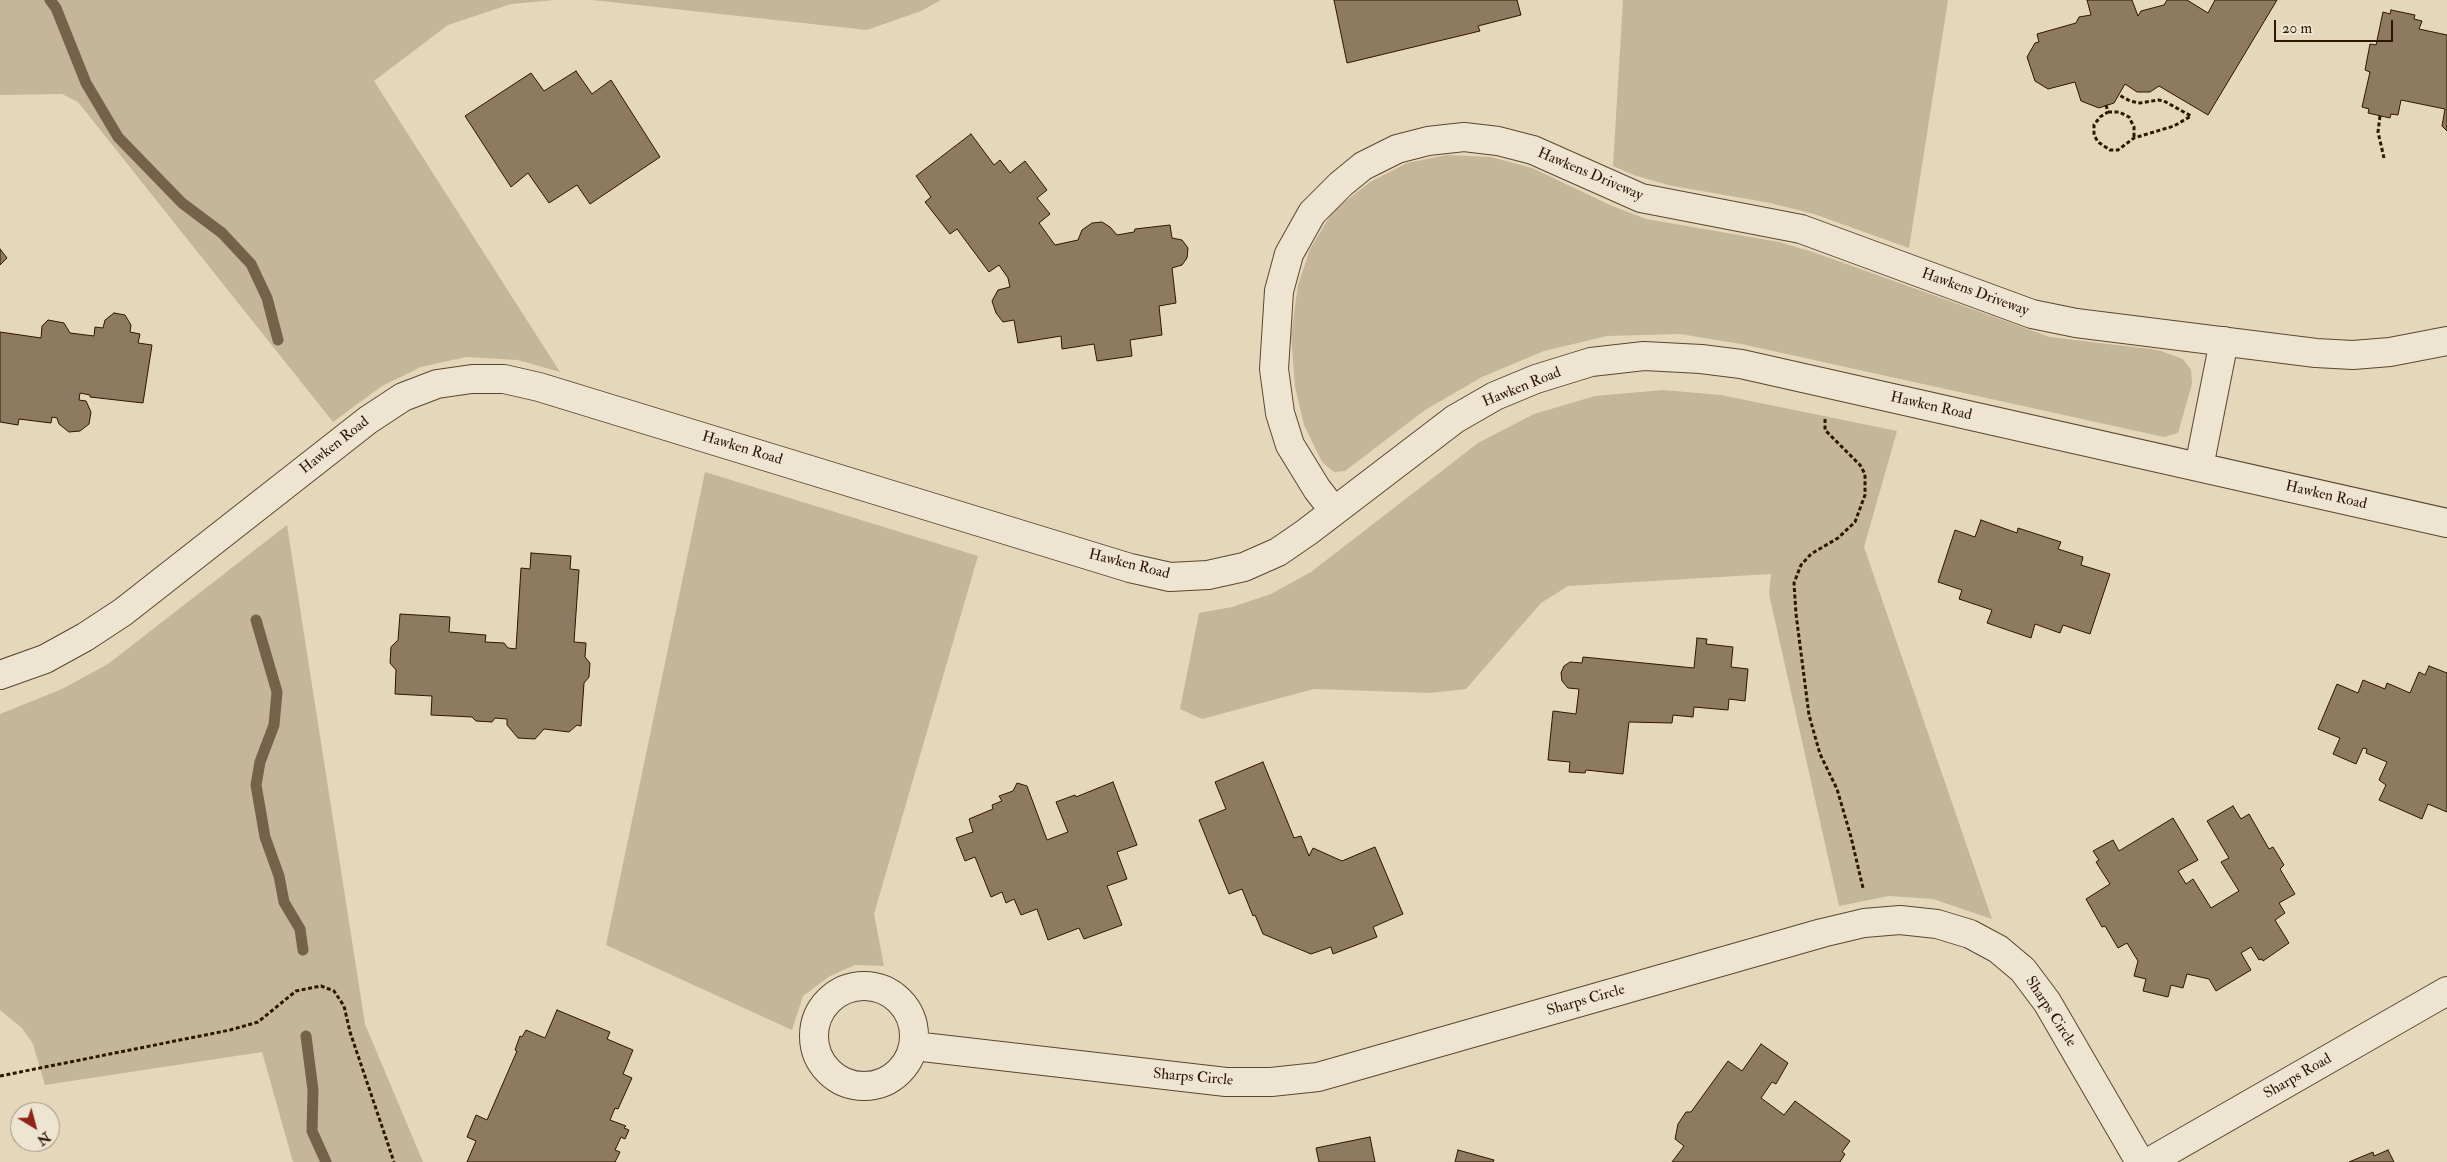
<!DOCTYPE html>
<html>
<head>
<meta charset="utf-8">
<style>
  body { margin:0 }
  #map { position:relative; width:2447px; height:1162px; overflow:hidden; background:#e4d7ba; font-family:"IM FELL Double Pica",serif }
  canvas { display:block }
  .north { position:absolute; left:10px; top:1102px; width:50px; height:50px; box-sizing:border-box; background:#ede5d2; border:1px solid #a1927e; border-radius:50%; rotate:143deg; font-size:14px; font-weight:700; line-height:20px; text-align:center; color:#2e1600 }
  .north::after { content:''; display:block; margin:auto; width:18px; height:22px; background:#8f2418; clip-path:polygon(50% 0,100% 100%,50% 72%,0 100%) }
  .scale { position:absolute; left:2274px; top:20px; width:119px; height:22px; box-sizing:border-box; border:2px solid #2e1600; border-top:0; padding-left:6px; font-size:15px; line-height:18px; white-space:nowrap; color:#2e1600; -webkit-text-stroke:4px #ede5d2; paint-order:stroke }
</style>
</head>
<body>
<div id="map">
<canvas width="2447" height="1162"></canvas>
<div class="north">N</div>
<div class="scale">20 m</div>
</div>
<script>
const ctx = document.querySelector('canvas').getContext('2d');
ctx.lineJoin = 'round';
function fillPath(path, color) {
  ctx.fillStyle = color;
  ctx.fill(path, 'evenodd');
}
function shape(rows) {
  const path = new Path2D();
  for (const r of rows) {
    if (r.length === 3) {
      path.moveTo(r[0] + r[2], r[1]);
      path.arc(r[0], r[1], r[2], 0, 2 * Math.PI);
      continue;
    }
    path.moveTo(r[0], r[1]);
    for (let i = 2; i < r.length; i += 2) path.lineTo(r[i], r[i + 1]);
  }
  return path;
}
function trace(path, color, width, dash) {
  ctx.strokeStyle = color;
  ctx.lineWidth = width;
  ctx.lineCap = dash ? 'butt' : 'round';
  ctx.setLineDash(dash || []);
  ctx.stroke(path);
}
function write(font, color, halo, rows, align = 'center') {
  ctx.font = font + ' "IM FELL Double Pica",serif';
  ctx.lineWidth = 4.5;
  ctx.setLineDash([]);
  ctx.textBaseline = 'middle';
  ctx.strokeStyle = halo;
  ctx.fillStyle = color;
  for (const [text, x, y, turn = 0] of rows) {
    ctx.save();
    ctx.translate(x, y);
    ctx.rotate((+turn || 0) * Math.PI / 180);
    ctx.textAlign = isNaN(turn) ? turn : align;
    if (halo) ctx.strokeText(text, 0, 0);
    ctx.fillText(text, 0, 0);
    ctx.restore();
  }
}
fillPath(shape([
  [0,0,555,0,511,4,448,25,374,81,560,372,518,360,466,357,421,367,382,386,333,422,78,102,62,94,0,95],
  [592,0,941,0,921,11,867,30],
  [1623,0,1948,0,1909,248,1814,214,1770,203,1668,185,1634,175,1613,166],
  [1447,155,1491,157,1532,168,1610,205,1646,219,1779,242,1813,252,2050,337,2158,350,2183,359,2191,370,2192,384,2178,433,2164,437,1741,344,1680,334,1607,336,1544,351,1482,377,1425,410,1345,471,1334,472,1322,462,1304,425,1295,387,1291,335,1298,285,1310,249,1333,211,1370,182,1407,163],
  [1663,390,1721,395,1897,431,1864,547,1992,919,1933,899,1889,896,1839,906,1769,594,1771,574,1568,586,1541,603,1466,689,1430,693,1314,689,1202,719,1180,709,1199,613,1232,607,1271,594,1311,572,1478,443,1534,414,1595,396],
  [705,472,978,556,874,914,884,966,855,965,830,976,803,996,792,1030,606,945],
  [287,525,365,1024,423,1162,293,1162,262,1052,45,1085,33,1044,22,1028,0,1010,0,714,62,689,108,664]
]), '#c5b69a');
trace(shape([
  [50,0,56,8,86,83,118,137,182,203,222,233,251,264,267,298,278,340],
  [256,620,277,692,274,725,260,762,256,785,265,837,279,876,284,902,300,929,303,950],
  [306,1036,313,1090,312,1131,326,1162]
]), '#76624a', 11);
const building = shape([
  [1334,0,1517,0,1521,15,1478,26,1480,31,1347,63,1334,0],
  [2087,0,2132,0,2138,16,2141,11,2164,5,2167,0,2187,0,2208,13,2215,0,2277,0,2208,115,2159,86,2150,92,2137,92,2125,84,2114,103,2099,108,2081,101,2075,82,2048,89,2035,81,2027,57,2035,43,2039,42,2037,34,2076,23,2079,17,2091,15,2087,0],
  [2391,10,2415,15,2414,19,2422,21,2419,29,2447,35,2447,131,2442,126,2445,109,2401,100,2398,115,2391,114,2390,118,2368,113,2369,109,2362,107,2370,72,2365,70,2370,44,2376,45,2383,12,2390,14,2391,10],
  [576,71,592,94,611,80,660,157,590,204,577,185,549,203,528,173,511,187,465,116,531,73,544,91,576,71],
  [971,134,994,165,1000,160,1010,173,1025,161,1047,190,1037,198,1050,214,1039,223,1055,245,1078,240,1082,230,1092,223,1102,222,1110,227,1117,235,1134,232,1135,229,1170,225,1172,238,1182,240,1188,248,1187,258,1182,265,1172,268,1176,303,1159,306,1162,335,1130,340,1132,356,1097,361,1094,344,1062,349,1061,336,1018,343,1014,320,1003,322,996,313,992,301,998,290,1010,287,1008,278,999,265,989,272,957,229,950,234,925,202,931,197,916,176,971,134],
  [0,249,7,258,0,265,0,249],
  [114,313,125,315,131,325,130,332,140,334,138,343,152,345,143,403,90,397,90,395,80,393,79,400,86,401,91,412,89,424,80,431,69,432,59,424,57,418,52,417,51,423,19,419,18,425,0,422,0,332,41,338,42,326,48,320,64,323,70,333,94,336,95,327,103,328,105,320,114,313],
  [1981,520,2017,533,2018,528,2061,542,2058,549,2083,557,2081,565,2110,574,2090,634,2063,625,2060,633,2035,624,2031,638,1987,623,1992,610,1959,599,1962,590,1938,582,1955,530,1975,537,1981,520],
  [531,553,571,556,570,569,579,570,574,642,586,643,585,657,590,663,589,677,584,683,581,726,577,725,569,732,544,729,535,739,518,738,507,725,507,719,495,718,492,722,476,721,472,717,431,715,432,696,395,694,396,670,390,663,391,647,398,640,400,614,450,617,449,632,486,635,485,642,504,643,508,648,516,649,521,568,530,569,531,553],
  [1697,638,1707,639,1706,644,1733,647,1731,667,1748,669,1745,701,1729,699,1728,710,1694,707,1693,717,1673,715,1672,723,1629,722,1623,774,1586,770,1585,773,1569,772,1570,762,1548,760,1553,711,1576,714,1579,689,1568,688,1562,681,1561,673,1564,666,1570,662,1582,663,1583,657,1694,668,1697,638],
  [2429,666,2447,673,2447,812,2428,804,2422,819,2379,800,2386,785,2379,780,2387,762,2366,753,2367,749,2363,748,2356,764,2333,754,2340,738,2318,729,2337,684,2358,693,2363,680,2385,689,2387,683,2410,693,2419,672,2425,675,2429,666],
  [1263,762,1294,838,1301,836,1309,856,1313,848,1342,861,1375,847,1403,914,1373,927,1377,937,1333,954,1331,947,1311,954,1263,934,1255,915,1253,916,1242,889,1229,894,1199,820,1226,809,1215,782,1263,762],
  [1113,782,1137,845,1117,852,1127,879,1107,886,1122,925,1084,939,1079,928,1048,940,1037,909,1021,915,1014,899,1006,903,1002,892,991,897,975,857,965,861,956,838,973,832,969,819,993,809,992,805,1002,801,999,796,1013,791,1017,783,1027,786,1047,840,1068,832,1056,802,1075,795,1076,797,1113,782],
  [2233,806,2241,819,2249,814,2269,849,2273,847,2284,865,2280,869,2295,894,2279,903,2285,913,2275,920,2289,943,2263,961,2262,959,2259,960,2251,947,2241,953,2251,970,2216,991,2209,979,2187,974,2183,988,2171,985,2168,997,2143,991,2146,979,2134,976,2138,961,2127,943,2118,948,2105,926,2102,927,2086,899,2110,884,2096,862,2099,860,2093,851,2113,840,2119,851,2173,818,2198,860,2178,871,2186,884,2193,879,2211,908,2239,891,2221,862,2229,858,2207,821,2233,806],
  [557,1010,610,1032,607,1039,633,1050,623,1074,632,1078,618,1109,615,1108,610,1120,626,1126,624,1128,629,1130,625,1139,621,1137,615,1150,620,1152,615,1162,467,1162,476,1141,467,1137,476,1115,487,1120,517,1051,515,1050,520,1036,522,1037,526,1030,545,1038,557,1010],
  [1761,1044,1788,1063,1776,1084,1772,1082,1761,1098,1784,1115,1795,1101,1850,1141,1842,1152,1845,1154,1840,1162,1672,1162,1684,1146,1675,1139,1678,1124,1686,1112,1691,1112,1728,1061,1742,1071,1761,1044],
  [1370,1137,1375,1162,1319,1162,1316,1148,1370,1137],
  [1458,1150,1494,1160,1493,1162,1455,1162,1458,1150],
  [2388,1150,2394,1162,2349,1162,2373,1152,2374,1156,2388,1150]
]);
fillPath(building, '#8d7a61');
trace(building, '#2e1600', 1);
const street = shape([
  [2199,467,2224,341],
  [1334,511,1317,489,1290,445,1280,413,1274,369,1279,291,1289,254,1312,213,1341,184,1363,166,1397,149,1428,141,1464,137,1498,141,1533,150,1641,198,1801,229,2032,314,2076,323,2316,353,2353,355,2390,352,2447,341],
  [0,675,45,659,85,637,123,612,368,420,403,397,437,384,472,379,504,379,539,387,1130,568,1170,577,1208,575,1244,567,1278,552,1307,532,1455,419,1495,396,1536,379,1591,362,1644,356,1701,359,1741,364,2447,523],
  [864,1036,50],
  [914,1046,1226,1082,1271,1082,1318,1077,1822,933,1864,923,1900,920,1937,924,1970,934,1998,949,2023,970,2047,1002,2140,1162],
  [2149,1162,2447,991]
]);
trace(street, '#5c462e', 30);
trace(shape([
  [2106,105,2108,112,2100,117,2094,125,2094,135,2098,142,2110,150,2118,150,2134,138,2174,126,2191,116,2164,101,2158,100,2140,103,2130,101,2119,95],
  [2108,112,2119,112,2129,117,2134,127,2134,138],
  [2380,116,2378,132,2384,158],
  [1825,419,1825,430,1860,465,1865,474,1865,495,1855,522,1838,538,1811,554,1801,565,1794,583,1796,614,1809,715,1820,754,1837,789,1851,837,1863,888],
  [0,1076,230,1030,258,1022,296,991,321,986,334,991,344,1006,350,1032,394,1162]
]), '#2e1600', 3, [4, 2.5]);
trace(street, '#ede5d2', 28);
write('15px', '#2e1600', '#ede5d2', [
  ["Hawkens Driveway",1590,175,23],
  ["Hawkens Driveway",1975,293,20],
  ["Hawken Road",1522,388,-22],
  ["Hawken Road",1931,407,13],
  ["Hawken Road",335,446,-38],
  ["Hawken Road",742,449,17],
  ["Hawken Road",2326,496,13],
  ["Hawken Road",1129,565,14],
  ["Sharps Circle",1586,1001,-16],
  ["Sharps Circle",2050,1012,57],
  ["Sharps Road",2298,1077,-30],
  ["Sharps Circle",1193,1078,5]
]);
</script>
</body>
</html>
